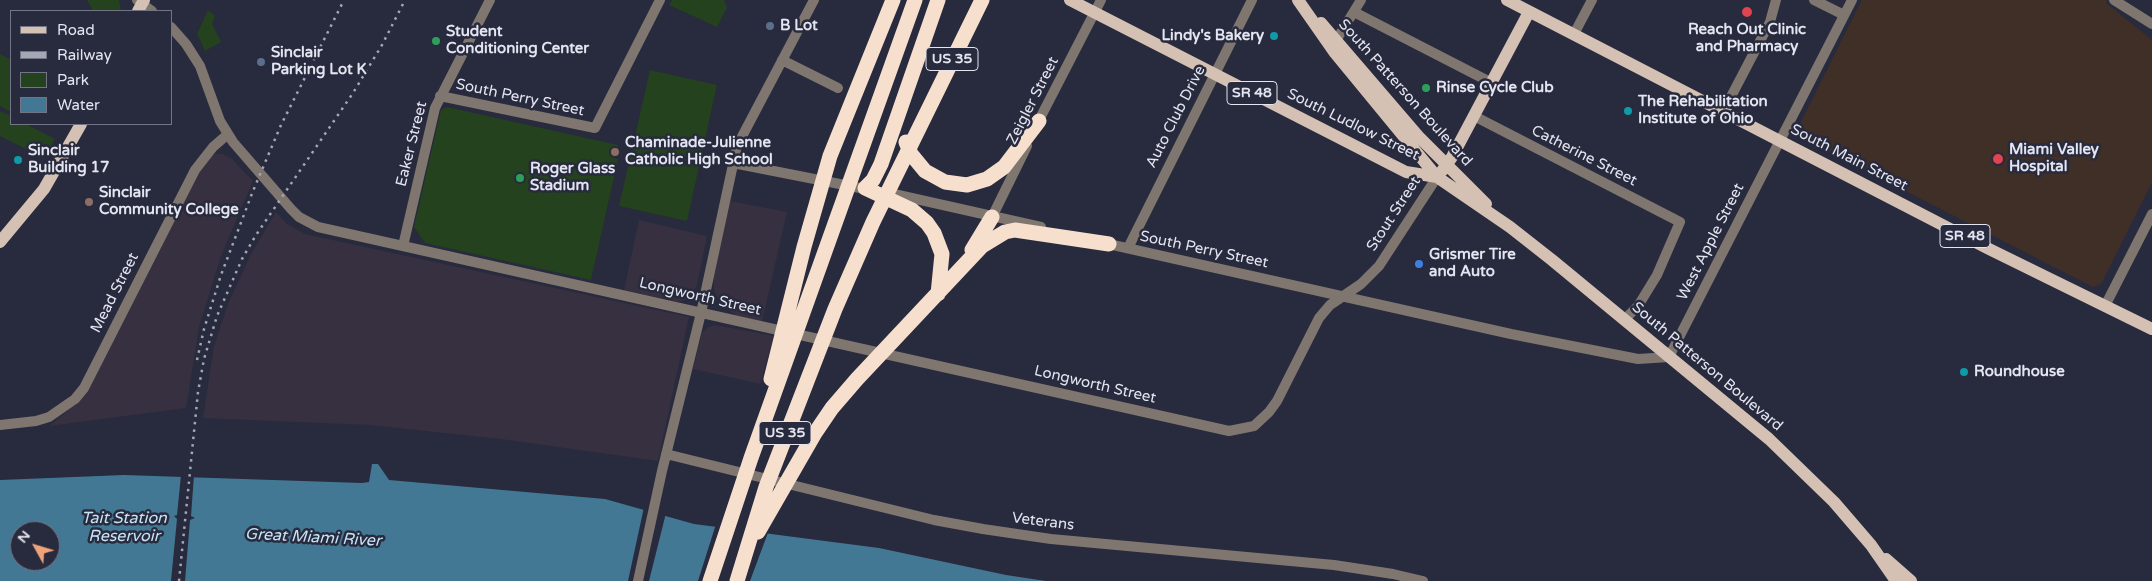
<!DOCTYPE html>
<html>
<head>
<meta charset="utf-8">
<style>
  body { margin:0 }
  #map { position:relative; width:2152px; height:581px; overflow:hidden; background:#282a3d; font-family:"Varela Round",sans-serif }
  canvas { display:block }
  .legend { position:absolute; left:10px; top:10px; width:162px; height:115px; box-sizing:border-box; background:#282a3d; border:1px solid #737585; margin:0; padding:6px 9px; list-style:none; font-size:15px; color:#e3e5f1 }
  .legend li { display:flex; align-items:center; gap:10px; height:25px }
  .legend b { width:25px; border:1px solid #737585 }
  .north { position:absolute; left:10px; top:521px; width:50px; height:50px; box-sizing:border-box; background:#282a3d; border:1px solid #737585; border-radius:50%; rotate:309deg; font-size:14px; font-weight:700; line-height:20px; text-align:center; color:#e3e5f1 }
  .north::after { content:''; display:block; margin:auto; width:18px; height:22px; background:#f0a279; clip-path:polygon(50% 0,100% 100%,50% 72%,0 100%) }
</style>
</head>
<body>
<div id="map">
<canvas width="2152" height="581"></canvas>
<ul class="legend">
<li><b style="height:6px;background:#d5c1b4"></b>Road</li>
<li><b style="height:6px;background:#a5a7b5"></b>Railway</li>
<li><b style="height:14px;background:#23421d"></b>Park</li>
<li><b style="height:14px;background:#437895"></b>Water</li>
</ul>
<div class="north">N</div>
</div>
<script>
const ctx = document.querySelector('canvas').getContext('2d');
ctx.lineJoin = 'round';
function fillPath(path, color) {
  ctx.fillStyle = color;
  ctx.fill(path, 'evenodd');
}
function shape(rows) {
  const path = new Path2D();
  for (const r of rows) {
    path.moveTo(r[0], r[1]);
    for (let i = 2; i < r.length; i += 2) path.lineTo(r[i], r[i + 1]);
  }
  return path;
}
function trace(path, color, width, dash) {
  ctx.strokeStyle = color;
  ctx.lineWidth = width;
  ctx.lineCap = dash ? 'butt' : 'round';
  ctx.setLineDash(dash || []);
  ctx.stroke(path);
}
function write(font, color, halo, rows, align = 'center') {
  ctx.font = font + ' "Varela Round",sans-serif';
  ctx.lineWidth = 5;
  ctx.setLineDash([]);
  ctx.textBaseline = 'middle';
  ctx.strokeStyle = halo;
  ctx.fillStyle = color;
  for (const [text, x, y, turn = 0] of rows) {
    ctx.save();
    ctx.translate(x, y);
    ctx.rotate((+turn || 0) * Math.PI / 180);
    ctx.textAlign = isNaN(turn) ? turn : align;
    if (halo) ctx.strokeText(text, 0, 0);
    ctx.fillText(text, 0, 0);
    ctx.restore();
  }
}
fillPath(shape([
  [215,154,222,154,231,158,253,181,221,256,199,327,186,408,49,426,77,403,188,190,207,160],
  [730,201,787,212,762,322,738,316,728,310,719,302,714,290,714,276],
  [276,212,287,224,305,234,689,317,658,461,501,439,369,425,203,418,214,346,228,304,251,254],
  [639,220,707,236,697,285,692,295,686,300,677,302,624,290],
  [715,325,774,336,760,384,693,369,702,333,708,327]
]), '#373040');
fillPath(shape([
  [1862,0,2107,0,2106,3,2152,40,2152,182,2101,284,2093,287,1798,136,1797,130]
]), '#402f26');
fillPath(shape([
  [87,0,119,0,121,11,91,11,92,9],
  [672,0,724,0,727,7,717,27,669,5],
  [208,10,215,16,212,24,221,42,205,51,197,34],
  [0,54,11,60,11,112,0,106],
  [650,70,717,85,687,221,619,206],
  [447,107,618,145,615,159,618,159,591,280,425,243,414,227,441,110],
  [0,111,11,116,11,124,26,124,55,139,44,158,0,136]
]), '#23421d');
fillPath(shape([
  [372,464,378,464,389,480,605,499,694,524,879,548,1006,575,1046,581,0,581,0,480,124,475,362,483,369,482],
  [20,531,50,531,50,561,20,561]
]), '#437895');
fillPath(shape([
  [181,475,194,475,191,516,195,518,190,520,185,581,171,581,177,519,174,516,177,515],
  [644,507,666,513,649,581,628,581],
  [716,524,769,530,750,581,698,581]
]), '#282a3d');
trace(shape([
  [137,0,152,11],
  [1814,0,1844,15],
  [2114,0,2152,24],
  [1354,12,1492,83],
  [171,27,186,44,200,66,220,121,233,142,291,209,299,217,318,227,1229,431,1254,426,1269,412,1277,401,1319,318,1330,305,1361,284,1379,266,1437,177],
  [1574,34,1592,0],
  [1337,39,1361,0],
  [782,60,838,88],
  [440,96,595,128,660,0],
  [1723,112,1770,22,1776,0],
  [1474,116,1680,222,1657,275,1638,306,1625,319],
  [1036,126,1101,0],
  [733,163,870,190],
  [885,192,1041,227],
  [992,217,1027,146],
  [1104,243,1511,334,1638,359,1669,357,1852,0],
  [403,246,435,108,490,0],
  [1128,248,1252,0],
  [2105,306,2152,214],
  [0,425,36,421,49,417,75,399,84,388,195,170,213,147,228,134],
  [666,454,934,520,983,529,1051,539,1334,565,1393,574,1423,581],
  [638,581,662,471,701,313,737,146,814,0]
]), '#807670', 10);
trace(shape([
  [1070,0,1406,172,1437,177],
  [1298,0,1335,53,1437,177,1510,227,1552,260,1769,439,1834,502,1871,545,1896,581],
  [1507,0,1987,248,2152,329],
  [138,11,144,0],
  [1321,23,1418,136,1486,204],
  [1442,171,1452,157,1529,12],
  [0,242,44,189,81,124],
  [1886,559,1911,581]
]), '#d5c1b4', 12);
trace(shape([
  [938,0,881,164,873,180,865,188,912,210,927,223,934,233,942,254,938,294],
  [906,142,911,154,925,171,945,182,967,185,987,179,1004,167,1039,121],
  [972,250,992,217],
  [771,379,804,247,830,156,893,0],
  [758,532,815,433,832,408,857,379,982,246,1005,232,1015,230,1109,244],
  [710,581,751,458,915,0],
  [737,581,766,487,835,309,873,222,982,0]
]), '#f7dfce', 15);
trace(shape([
  [197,360,204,329,221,275,253,191,281,125,344,0],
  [179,581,198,392,204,359,217,316,242,259,256,235,353,93,382,45,405,0]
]), '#a5a7b5', 2.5, [2.5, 5]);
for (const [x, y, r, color] of [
  [1747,12,6,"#e0444e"],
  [770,26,5,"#5c6f8a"],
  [1274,36,5,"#0f9aa8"],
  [436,41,5,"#2e9e5b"],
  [261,62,5,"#5c6f8a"],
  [1426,88,5,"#2e9e5b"],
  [1628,111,5,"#0f9aa8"],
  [615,152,5,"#8d6e63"],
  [1998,159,6,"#e0444e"],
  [18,160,5,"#0f9aa8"],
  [520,178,5,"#2e9e5b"],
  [89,202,5,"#8d6e63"],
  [1419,264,5,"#3f7fe0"],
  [1964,372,5,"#0f9aa8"]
]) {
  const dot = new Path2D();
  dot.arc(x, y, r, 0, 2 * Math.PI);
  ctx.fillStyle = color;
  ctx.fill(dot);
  trace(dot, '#282a3d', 2);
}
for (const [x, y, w] of [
  [952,59,52],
  [1252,93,50],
  [1965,236,50],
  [785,433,52]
]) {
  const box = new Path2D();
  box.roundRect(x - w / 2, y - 11.5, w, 23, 4);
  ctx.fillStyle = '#282a3d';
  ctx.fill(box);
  trace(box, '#e3e5f1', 1);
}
write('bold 14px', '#e3e5f1', null, [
  ["US 35",952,59],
  ["SR 48",1252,93],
  ["SR 48",1965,236],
  ["US 35",785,433]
]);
write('bold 15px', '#e3e5f1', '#282a3d', [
  ["B Lot",780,26],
  ["Reach Out Clinic",1747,30,"center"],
  ["and Pharmacy",1747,47,"center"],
  ["Student",446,32],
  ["Conditioning Center",446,49],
  ["Lindy's Bakery",1264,36,"right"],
  ["Sinclair",271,53],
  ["Parking Lot K",271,70],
  ["Rinse Cycle Club",1436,88],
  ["The Rehabilitation",1638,102],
  ["Institute of Ohio",1638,119],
  ["Chaminade-Julienne",625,143],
  ["Catholic High School",625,160],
  ["Miami Valley",2009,150],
  ["Hospital",2009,167],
  ["Sinclair",28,151],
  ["Building 17",28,168],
  ["Roger Glass",530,169],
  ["Stadium",530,186],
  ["Sinclair",99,193],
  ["Community College",99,210],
  ["Grismer Tire",1429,255],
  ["and Auto",1429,272],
  ["Roundhouse",1974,372]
], 'left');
write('15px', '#e3e5f1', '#282a3d', [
  ["South Patterson Boulevard",1405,93,48],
  ["South Perry Street",520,98,12],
  ["Zeigler Street",1033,101,-63],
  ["Auto Club Drive",1176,117,-63],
  ["South Ludlow Street",1353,125,26],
  ["Eaker Street",412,144,-76],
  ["Catherine Street",1584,156,27],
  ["South Main Street",1849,158,27],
  ["Stout Street",1394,214,-57],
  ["West Apple Street",1711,242,-63],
  ["South Perry Street",1204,250,12],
  ["Mead Street",115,293,-63],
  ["Longworth Street",700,297,13],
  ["South Patterson Boulevard",1707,367,40],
  ["Longworth Street",1095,385,13],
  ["Veterans",1043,522,7]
]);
write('italic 16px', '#c6e4f7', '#282a3d', [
  ["Tait Station",124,519],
  ["Reservoir",124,537],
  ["Great Miami River",313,538,3]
]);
</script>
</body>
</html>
